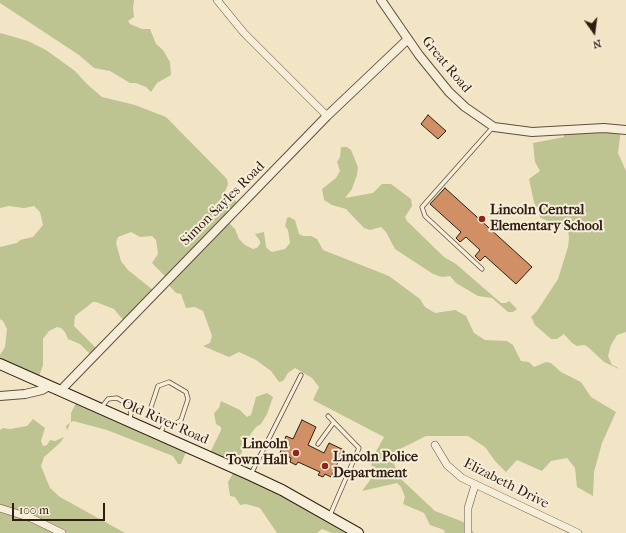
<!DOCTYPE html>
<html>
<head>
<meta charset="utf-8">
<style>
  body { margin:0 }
  #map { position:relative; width:626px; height:533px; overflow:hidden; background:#f2e5c6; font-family:"IM FELL French Canon",serif }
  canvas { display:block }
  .north { position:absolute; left:574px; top:12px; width:40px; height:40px; -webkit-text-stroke:3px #f7eeda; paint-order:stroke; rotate:166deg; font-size:11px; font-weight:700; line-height:16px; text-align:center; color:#301d11 }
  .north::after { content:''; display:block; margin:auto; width:14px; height:18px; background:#301d11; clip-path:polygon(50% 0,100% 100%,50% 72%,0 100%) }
  .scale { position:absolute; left:12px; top:503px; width:93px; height:18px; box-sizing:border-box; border:2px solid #301d11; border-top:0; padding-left:5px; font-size:12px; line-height:14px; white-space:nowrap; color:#301d11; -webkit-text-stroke:3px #f7eeda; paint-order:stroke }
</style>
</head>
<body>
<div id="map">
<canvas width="626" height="533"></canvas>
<div class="north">N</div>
<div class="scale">100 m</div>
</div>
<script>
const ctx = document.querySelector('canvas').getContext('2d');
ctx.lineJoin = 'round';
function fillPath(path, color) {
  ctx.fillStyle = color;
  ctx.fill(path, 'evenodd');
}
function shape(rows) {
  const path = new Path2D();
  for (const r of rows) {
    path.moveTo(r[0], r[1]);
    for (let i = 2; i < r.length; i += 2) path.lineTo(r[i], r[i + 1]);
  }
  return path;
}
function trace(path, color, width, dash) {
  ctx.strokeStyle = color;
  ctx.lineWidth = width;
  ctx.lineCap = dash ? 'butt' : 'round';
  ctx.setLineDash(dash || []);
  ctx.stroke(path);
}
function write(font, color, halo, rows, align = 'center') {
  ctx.font = font + ' "IM FELL French Canon",serif';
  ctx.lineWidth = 4;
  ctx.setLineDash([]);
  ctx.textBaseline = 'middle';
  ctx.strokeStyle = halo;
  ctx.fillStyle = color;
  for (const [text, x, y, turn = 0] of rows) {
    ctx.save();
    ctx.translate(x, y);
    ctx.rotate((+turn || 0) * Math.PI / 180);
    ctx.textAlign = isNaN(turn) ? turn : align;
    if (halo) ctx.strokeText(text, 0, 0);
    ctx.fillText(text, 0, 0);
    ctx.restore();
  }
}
fillPath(shape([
  [0,0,134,0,133,8,134,17,128,21,130,24,142,29,150,29,156,44,163,50,170,62,171,75,157,83,151,92,146,87,136,83,130,83,110,71,94,68,79,55,0,3],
  [0,33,28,41,46,50,75,71,88,85,102,97,135,105,166,117,227,179,228,184,225,192,238,203,225,219,235,229,239,239,245,245,253,249,257,248,260,244,260,241,255,234,264,232,266,247,269,250,272,252,285,249,290,243,288,230,285,226,287,218,289,217,295,220,299,234,303,236,311,236,317,239,323,250,389,276,420,299,425,307,435,313,455,310,466,316,474,333,485,340,507,341,513,345,521,361,529,362,534,367,546,362,551,363,561,372,581,382,591,397,616,412,602,443,594,472,593,496,577,487,575,468,567,458,551,461,542,471,517,460,506,472,495,461,485,447,468,436,426,436,396,451,392,455,392,460,402,480,435,511,466,523,474,533,445,533,444,530,430,525,424,513,403,504,405,497,401,487,397,483,362,491,373,476,371,461,384,437,313,400,319,387,312,378,295,368,288,373,283,381,279,382,271,371,256,360,239,352,229,357,203,346,210,343,212,336,203,311,195,307,186,308,181,294,176,293,165,281,166,277,152,263,158,254,156,240,152,236,140,237,131,232,118,237,116,243,121,261,128,270,153,290,124,321,114,309,96,302,93,302,75,316,74,326,97,349,91,355,80,344,68,339,65,332,61,328,57,327,49,331,43,339,43,365,38,379,0,363,0,355,5,347,7,329,3,321,0,319,0,247,17,243,20,240,33,237,43,225,40,212,34,206,24,208,9,206,0,208],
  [621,129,618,153,626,171,626,332,617,335,611,345,608,356,612,365,617,367,619,369,604,362,589,348,585,345,577,346,572,343,564,334,557,339,551,339,535,325,531,317,537,311,558,279,568,247,569,237,568,232,562,226,543,219,540,217,534,202,529,179,540,171,535,162,533,143,564,137,564,130],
  [341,147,347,147,351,150,358,167,357,175,352,189,345,198,373,193,382,184,391,184,411,199,412,206,405,217,407,221,444,257,456,264,501,303,506,303,509,301,517,309,513,312,508,312,492,298,478,296,456,283,450,276,442,277,433,274,395,249,386,232,381,227,370,230,364,228,346,209,332,205,324,200,322,189,336,178,340,171,337,162,340,157],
  [267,393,273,397,267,414,261,424,256,427,242,446,242,452,234,466,209,455,221,430,221,427,216,424,214,413,219,408,221,401,240,410,247,417,251,415,256,397],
  [78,399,188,447,181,464,178,464,173,456,107,430,73,421,70,423,67,431,66,426,71,422,71,413],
  [33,419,45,428,41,441,43,446,47,445,50,440,55,441,64,437,61,442,44,457,41,466,50,488,60,497,125,533,0,533,0,430,3,428,10,429,27,426],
  [236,468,360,533,332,533,322,529,317,533,277,533,260,508,246,504,240,505,235,497,230,496,228,482]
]), '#bec392');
const building = shape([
  [428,115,446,131,438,139,421,124,428,115],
  [445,188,532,267,516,284,485,256,480,261,475,256,480,250,466,237,460,242,456,238,461,232,430,204,445,188],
  [302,420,316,427,308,445,324,453,329,443,344,450,331,477,325,474,323,477,318,475,320,472,298,462,296,465,290,462,291,458,280,453,286,436,293,439,302,420]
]);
fillPath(building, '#d18f65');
trace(building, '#301d11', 1);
const service = shape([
  [482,269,425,216,422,207,493,127],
  [101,408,108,399,117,398,129,405,131,414,129,420],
  [328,416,359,448,330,515],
  [160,434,164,425,175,424,181,420,188,399,186,392,169,382,158,386,150,410,151,417,164,425],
  [318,444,334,422],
  [251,474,301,375]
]);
const minor = shape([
  [217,0,244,33,327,116],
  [435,445,447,465,462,478,578,533],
  [0,508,31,518,62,533],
  [468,533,468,508,475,485]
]);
const tertiary = shape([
  [381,0,419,55,449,92,465,107,494,127,532,132,604,128,626,130],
  [61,390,327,116,408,39],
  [0,396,25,394,42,390,49,386]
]);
const secondary = shape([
  [0,364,250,475,282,490,358,533]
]);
trace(service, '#604f3e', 5);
trace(minor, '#604f3e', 8);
trace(tertiary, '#604f3e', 10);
trace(secondary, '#301d11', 12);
trace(service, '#f7eeda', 3.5);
trace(minor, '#f7eeda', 7);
trace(tertiary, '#f7eeda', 8);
trace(secondary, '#f7eeda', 10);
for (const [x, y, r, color] of [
  [482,219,4,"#8f2418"],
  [296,453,4,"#8f2418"],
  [325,466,4,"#8f2418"]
]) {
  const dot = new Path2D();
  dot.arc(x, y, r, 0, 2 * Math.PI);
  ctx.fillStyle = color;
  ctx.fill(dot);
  trace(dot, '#f7eeda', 1.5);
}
write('14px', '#301d11', '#f7eeda', [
  ["Great Road",446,65,50],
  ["Simon Sayles Road",223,204,-45],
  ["Old River Road",165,422,24],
  ["Elizabeth Drive",506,484,27]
]);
write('bold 14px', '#301d11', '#f7eeda', [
  ["Lincoln Central",490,211],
  ["Elementary School",490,227],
  ["Lincoln",288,445,"right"],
  ["Town Hall",288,461,"right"],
  ["Lincoln Police",333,458],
  ["Department",333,474]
], 'left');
</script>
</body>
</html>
